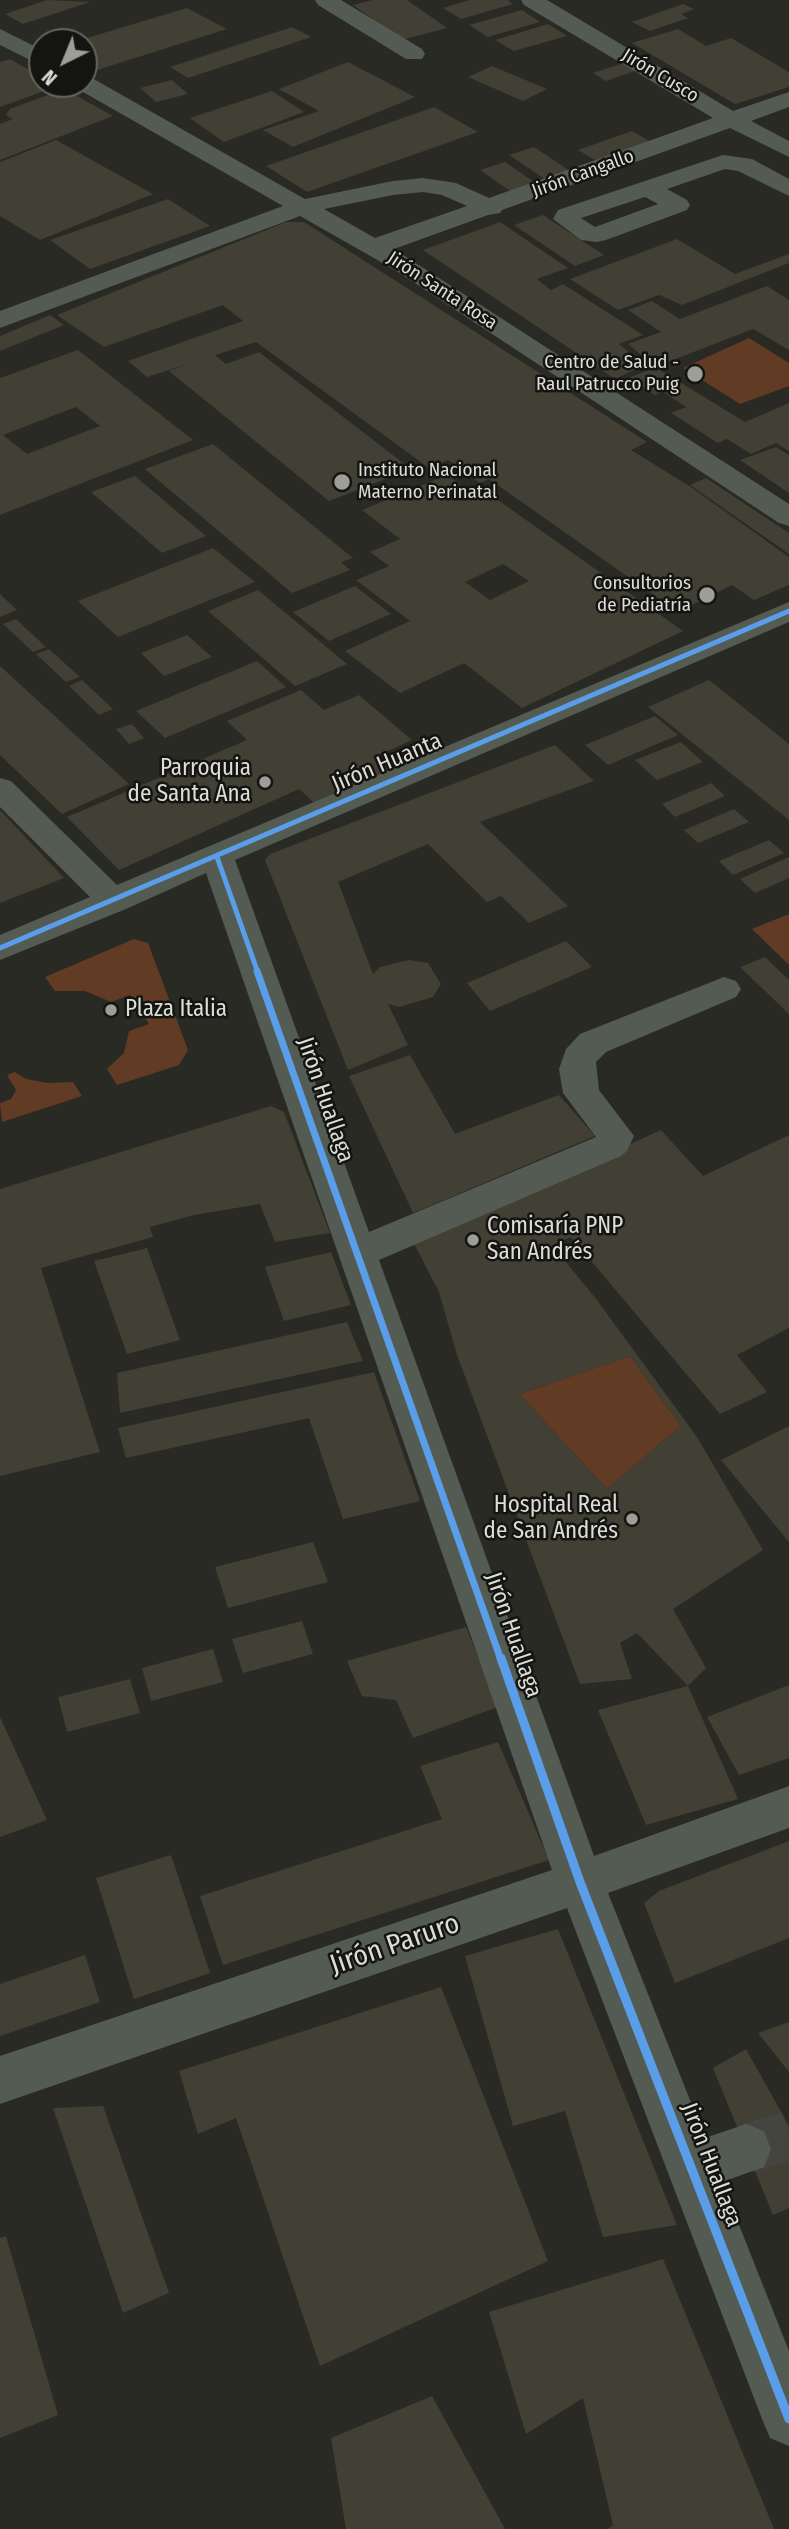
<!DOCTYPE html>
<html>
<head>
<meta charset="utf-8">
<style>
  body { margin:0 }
  #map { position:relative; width:789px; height:2529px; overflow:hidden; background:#292a24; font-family:"Fira Sans Condensed",sans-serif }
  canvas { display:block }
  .north { position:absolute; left:28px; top:28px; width:70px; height:70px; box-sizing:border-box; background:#141410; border:2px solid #646460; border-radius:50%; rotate:223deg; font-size:19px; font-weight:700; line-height:28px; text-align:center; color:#dcddd7 }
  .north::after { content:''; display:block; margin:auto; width:24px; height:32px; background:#9d9e98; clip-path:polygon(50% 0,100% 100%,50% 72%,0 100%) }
</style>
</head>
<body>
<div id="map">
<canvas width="789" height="2529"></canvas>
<div class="north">N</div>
</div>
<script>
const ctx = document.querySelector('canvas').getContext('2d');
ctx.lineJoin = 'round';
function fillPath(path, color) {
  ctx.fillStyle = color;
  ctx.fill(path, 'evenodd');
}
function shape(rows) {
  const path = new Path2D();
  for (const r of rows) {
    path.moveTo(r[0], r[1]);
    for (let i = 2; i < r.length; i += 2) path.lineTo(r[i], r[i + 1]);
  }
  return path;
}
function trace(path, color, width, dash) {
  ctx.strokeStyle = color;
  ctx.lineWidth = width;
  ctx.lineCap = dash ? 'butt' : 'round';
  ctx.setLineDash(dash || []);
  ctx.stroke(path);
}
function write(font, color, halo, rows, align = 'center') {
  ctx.font = font + ' "Fira Sans Condensed",sans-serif';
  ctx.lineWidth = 5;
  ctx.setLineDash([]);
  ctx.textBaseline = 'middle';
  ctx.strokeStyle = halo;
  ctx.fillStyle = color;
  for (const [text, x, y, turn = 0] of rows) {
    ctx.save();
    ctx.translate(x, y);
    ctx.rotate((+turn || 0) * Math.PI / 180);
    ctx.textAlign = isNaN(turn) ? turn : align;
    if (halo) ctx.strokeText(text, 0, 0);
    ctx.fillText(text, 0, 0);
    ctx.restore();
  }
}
fillPath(shape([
  [749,338,789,363,789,386,740,404,683,368],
  [789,914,789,965,752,929],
  [134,939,148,943,188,1050,179,1065,117,1085,107,1069,124,1053,129,1031,149,1024,130,995,111,1002,85,991,55,991,45,977],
  [15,1072,26,1079,47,1083,73,1082,82,1096,2,1122,0,1103,11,1099,16,1090,7,1075],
  [630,1356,681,1426,607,1489,519,1394]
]), '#613b23');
fillPath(shape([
  [47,0,90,2,23,24,5,14],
  [372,0,407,0,447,28,402,40,353,5],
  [469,0,507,0,513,4,461,19,443,8],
  [683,4,694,9,681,14,688,18,650,31,632,22],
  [187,8,227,29,97,70,84,63,84,42,77,41],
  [522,10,540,22,488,37,469,25],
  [548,24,567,36,514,51,495,40],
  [292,27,311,37,188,78,170,67],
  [678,29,706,46,731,38,789,72,789,87,735,104,632,43],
  [10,59,42,77,42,84,58,86,0,107,0,62],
  [348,62,415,97,293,147,263,130,319,111,279,89],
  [624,63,638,70,606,81,593,73],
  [492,66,547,89,523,101,468,77],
  [172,80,188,94,156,102,140,88],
  [64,89,113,116,0,160,0,124,13,119,6,115,10,109],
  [272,91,304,112,224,142,190,118],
  [434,107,478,132,307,192,266,166],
  [632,131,651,142,597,161,578,150],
  [56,140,153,194,40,240,0,216,0,162],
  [534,147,570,171,545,179,509,155],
  [505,162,540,186,516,195,480,170],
  [168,199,210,226,90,269,50,240],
  [543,215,604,255,575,266,514,225],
  [286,222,304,222,647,442,631,450,691,487,789,557,789,585,754,600,732,585,678,612,489,479,480,483,448,460,429,468,256,342,215,355,226,364,259,352,411,469,329,501,169,371,185,365,147,377,128,361,243,321,223,305,104,347,57,315],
  [500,222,568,268,537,279,551,290,563,284,643,335,619,344,645,365,615,379,423,250],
  [677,239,735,274,789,254,789,263,682,305,659,295,618,310,570,279],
  [767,286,789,300,789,350,753,329,655,367,628,344,661,332,628,310,652,301,680,319],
  [50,315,64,325,0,351,0,336],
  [78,350,193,440,0,515,0,378],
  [76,407,100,426,27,454,3,435],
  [655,367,745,422,789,403,789,451,776,443,751,454,727,439,718,443,671,413,686,407,663,392,655,395,629,378],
  [213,444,353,558,341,562,350,570,292,593,145,469],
  [776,447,789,455,789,493,740,460],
  [447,475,478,497,488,493,683,631,522,708,464,663,400,693,345,651,410,621,356,580,389,566,370,552,400,539,362,510],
  [503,564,529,581,490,600,465,582],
  [135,476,206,536,162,553,91,492],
  [706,478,789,533,789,554,690,485],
  [213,548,255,582,118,637,78,601],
  [355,586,391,614,329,641,293,612],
  [258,590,347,664,295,686,208,611],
  [0,594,17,610,0,617],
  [16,619,46,647,33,652,3,624],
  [187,635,212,657,164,676,141,653],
  [49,649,80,677,66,682,36,654],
  [257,661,286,687,165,738,136,711],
  [0,666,129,784,62,814,0,755],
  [82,680,113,709,99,715,69,686],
  [709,680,789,744,789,820,648,707],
  [301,690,324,710,359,695,412,740,377,756,397,775,320,808,299,789,119,870,67,817,247,740,227,721],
  [655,716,678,735,608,765,585,745],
  [132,724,144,738,129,744,116,729],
  [681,742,703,762,657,780,635,760],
  [555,745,594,781,480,822,568,906,529,923,501,896,487,902,428,844,338,882,373,974,380,967,409,960,428,963,441,984,433,997,399,1007,388,1004,408,1045,348,1070,265,860,270,854],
  [711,783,725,796,675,817,662,804],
  [734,809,749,822,698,843,684,830],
  [0,810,64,878,0,903],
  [769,840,784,853,733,875,719,861],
  [789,857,789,878,755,893,740,879],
  [566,941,592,967,490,1011,467,983],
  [765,957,789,980,789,1014,740,967],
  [410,1055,455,1134,559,1095,595,1136,413,1213,349,1076],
  [271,1106,284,1112,330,1233,275,1242,260,1204,194,1215,150,1227,153,1237,41,1268,100,1452,0,1476,0,1189],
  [661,1130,703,1176,789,1135,789,1328,737,1355,767,1392,720,1414,571,1237,552,1245,597,1300,697,1437,763,1550,673,1609,706,1668,688,1686,637,1633,620,1643,632,1679,580,1684,457,1355,439,1292,409,1234,489,1209],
  [630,1356,681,1426,607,1489,519,1394],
  [147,1248,180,1340,127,1354,94,1261],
  [331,1252,351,1305,284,1321,265,1267],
  [347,1322,363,1361,120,1413,117,1373],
  [374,1372,420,1501,343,1519,309,1418,126,1458,118,1428],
  [789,1426,789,1542,721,1460],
  [313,1542,328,1582,228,1608,215,1567],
  [302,1621,313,1654,243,1673,232,1639],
  [466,1627,498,1707,413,1738,396,1700,362,1696,347,1661],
  [213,1649,223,1682,151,1701,142,1668],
  [130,1679,140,1713,67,1732,58,1697],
  [789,1685,789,1758,739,1775,707,1717],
  [688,1686,738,1799,646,1825,598,1710],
  [0,1717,47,1820,0,1837],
  [498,1742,549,1860,223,1965,200,1896,442,1819,420,1766],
  [789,1841,789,1938,675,1983,644,1903,659,1891],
  [171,1855,210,1973,134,1999,96,1878],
  [558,1929,677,2225,603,2237,565,2111,513,2126,465,1956],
  [85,1955,100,2002,0,2036,0,1984],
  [441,1987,548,2261,320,2366,236,2118,198,2134,179,2071],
  [789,2022,789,2072,758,2033],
  [746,2049,789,2126,789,2208,773,2215,713,2068],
  [103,2106,169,2293,123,2313,53,2108],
  [6,2236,58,2415,0,2438,0,2238],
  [663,2259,774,2529,607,2529,613,2525,583,2398,526,2434,489,2312],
  [432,2396,505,2529,346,2529,331,2438]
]), '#423f34');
trace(shape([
  [746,2149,789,2135]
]), '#44453f', 49, [49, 24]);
fillPath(shape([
  [315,0,341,0,422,49,425,54,422,59,406,59,318,5,315,0],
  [521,0,547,0,733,111,789,92,789,107,751,121,789,141,789,157,730,128,502,210,500,213,488,215,394,249,789,504,789,526,779,523,395,270,300,216,0,328,0,311,283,206,76,88,73,84,84,84,84,76,92,78,305,199,393,181,423,178,456,183,489,198,713,118,524,5,521,0],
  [423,192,442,195,467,206,375,238,324,209,393,195,423,192],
  [0,29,42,50,42,66,0,45,0,29],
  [723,155,752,159,789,179,789,196,738,171,725,169,667,189,687,200,690,205,687,210,606,240,597,242,581,240,553,219,558,210,723,155],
  [645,197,658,204,595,227,581,218,645,197],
  [789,602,789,622,235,860,369,1232,596,1137,563,1093,559,1069,566,1049,580,1034,724,977,736,981,741,989,736,997,606,1052,596,1062,599,1090,634,1136,627,1151,621,1156,379,1260,594,1856,789,1786,789,1828,608,1893,705,2138,746,2124,764,2131,771,2149,764,2167,722,2182,789,2351,789,2446,770,2438,762,2419,567,1908,0,2104,0,2056,552,1870,206,873,126,909,0,960,0,935,90,897,0,807,0,778,11,781,117,885,789,602]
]), '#545b53');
trace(shape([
  [217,857,258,973],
  [0,948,789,611]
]), '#5a9eea', 5);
trace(shape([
  [257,971,501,1660]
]), '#5a9eea', 7);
trace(shape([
  [501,1658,580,1882,789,2419]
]), '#5a9eea', 9);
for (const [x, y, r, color] of [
  [695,374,9,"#9d9e98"],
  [342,482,9,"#9d9e98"],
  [707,595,9,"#9d9e98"],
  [265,782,7,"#9d9e98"],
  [111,1010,7,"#9d9e98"],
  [473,1240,7,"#9d9e98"],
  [632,1519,7,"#9d9e98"]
]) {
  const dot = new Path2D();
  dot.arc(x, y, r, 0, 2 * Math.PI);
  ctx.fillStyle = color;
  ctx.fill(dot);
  trace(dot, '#141410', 2.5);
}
write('19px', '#dcddd7', '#141410', [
  ["Jirón Cusco",660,76,31],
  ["Jirón Cangallo",583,174,-20],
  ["Jirón Santa Rosa",442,291,33]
]);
write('19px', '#dcddd7', '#141410', [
  ["Centro de Salud -",679,363],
  ["Raul Patrucco Puig",679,385],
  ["Instituto Nacional",358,471,"left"],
  ["Materno Perinatal",358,493,"left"],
  ["Consultorios",691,584],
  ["de Pediatría",691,606]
], 'right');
write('23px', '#dcddd7', '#141410', [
  ["Jirón Huanta",387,763,-23],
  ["Jirón Huallaga",325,1100,71],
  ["Jirón Huallaga",513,1635,71],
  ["Jirón Huallaga",711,2165,69]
]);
write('23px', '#dcddd7', '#141410', [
  ["Parroquia",251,769],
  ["de Santa Ana",251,795],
  ["Plaza Italia",125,1010,"left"],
  ["Comisaría PNP",487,1227,"left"],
  ["San Andrés",487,1253,"left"],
  ["Hospital Real",618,1506],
  ["de San Andrés",618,1532]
], 'right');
write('28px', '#dcddd7', '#141410', [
  ["Jirón Paruro",395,1945,-19]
]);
</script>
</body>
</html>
